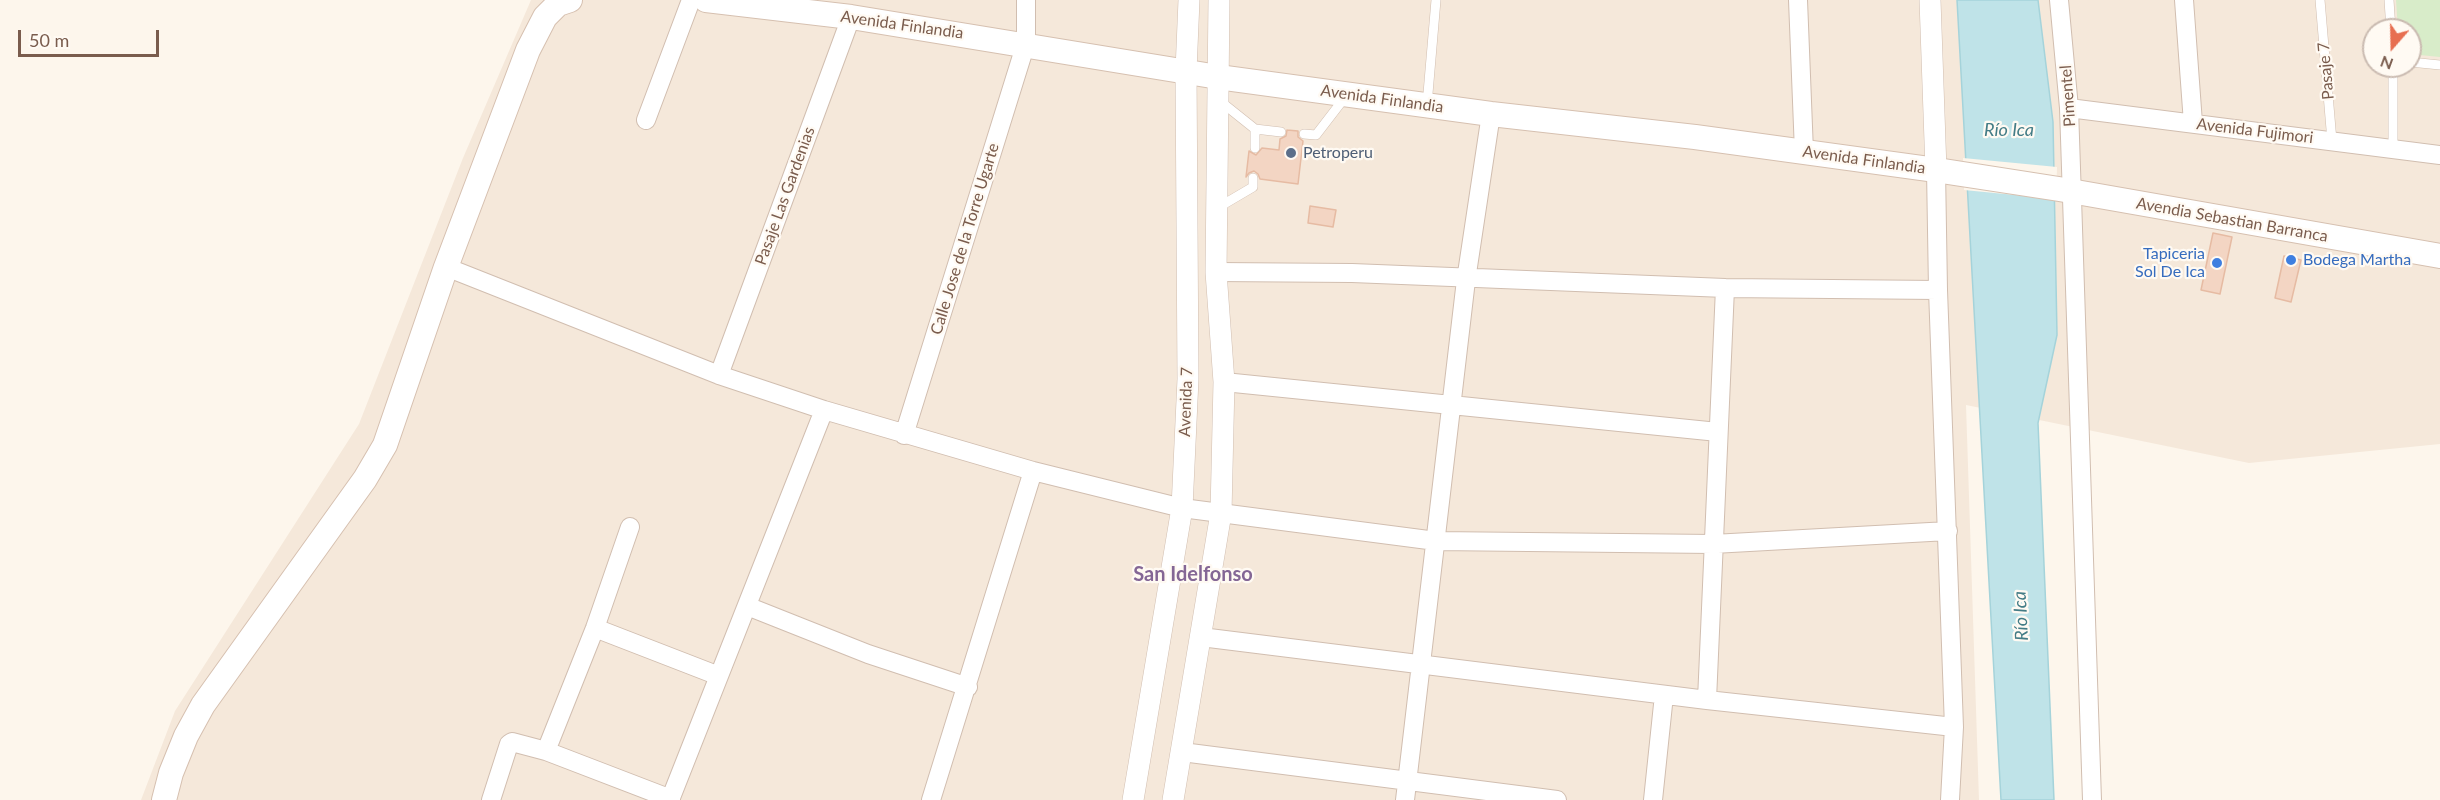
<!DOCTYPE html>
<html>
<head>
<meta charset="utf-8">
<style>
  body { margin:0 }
  #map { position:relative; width:2440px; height:800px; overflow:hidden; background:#fdf6ec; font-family:Lato,sans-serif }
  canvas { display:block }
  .north { position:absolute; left:2362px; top:18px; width:60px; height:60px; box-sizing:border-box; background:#fffaf3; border:2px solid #cabbb1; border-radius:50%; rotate:200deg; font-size:16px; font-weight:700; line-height:24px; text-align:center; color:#7a5c4d }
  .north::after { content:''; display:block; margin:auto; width:21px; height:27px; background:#e76f51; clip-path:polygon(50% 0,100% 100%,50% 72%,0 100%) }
  .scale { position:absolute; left:18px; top:30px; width:141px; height:27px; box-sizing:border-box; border:3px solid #7a5c4d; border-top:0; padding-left:8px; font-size:18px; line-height:21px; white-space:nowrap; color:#7a5c4d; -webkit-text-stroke:4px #fffaf3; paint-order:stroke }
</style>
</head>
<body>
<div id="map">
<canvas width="2440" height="800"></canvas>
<div class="north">N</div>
<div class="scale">50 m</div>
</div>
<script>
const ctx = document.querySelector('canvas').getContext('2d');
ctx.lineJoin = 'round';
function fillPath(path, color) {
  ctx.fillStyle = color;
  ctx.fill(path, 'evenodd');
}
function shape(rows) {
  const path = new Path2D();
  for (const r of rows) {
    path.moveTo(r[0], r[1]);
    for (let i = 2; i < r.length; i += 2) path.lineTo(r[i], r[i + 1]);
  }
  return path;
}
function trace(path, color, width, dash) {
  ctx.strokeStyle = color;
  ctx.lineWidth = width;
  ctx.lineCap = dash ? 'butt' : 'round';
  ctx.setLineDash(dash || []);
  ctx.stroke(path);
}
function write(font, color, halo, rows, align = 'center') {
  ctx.font = font + ' Lato,sans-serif';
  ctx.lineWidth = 4.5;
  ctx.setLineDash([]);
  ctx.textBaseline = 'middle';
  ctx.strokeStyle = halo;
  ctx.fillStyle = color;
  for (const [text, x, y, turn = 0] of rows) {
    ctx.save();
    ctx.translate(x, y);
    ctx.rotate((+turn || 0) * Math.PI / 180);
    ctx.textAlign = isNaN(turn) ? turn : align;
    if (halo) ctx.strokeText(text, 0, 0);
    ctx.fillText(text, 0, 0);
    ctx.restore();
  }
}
fillPath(shape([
  [531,0,2440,0,2440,444,2249,463,1966,405,1979,800,141,800,175,711,359,424,463,158],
  [2374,30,2410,30,2410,66,2374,66]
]), '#f5e8da');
fillPath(shape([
  [2396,0,2440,0,2440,57,2410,54,2410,30,2398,30]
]), '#d8ecc9');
const water = shape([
  [1957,0,2038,0,2053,122,2057,335,2038,423,2054,800,2001,800,1957,0]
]);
fillPath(water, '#bfe3e8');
trace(water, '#a5d3da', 1.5);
fillPath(shape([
  [1963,158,2057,167,2056,199,1964,190]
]), '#fdf6ec');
const building = shape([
  [1287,130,1298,131,1298,137,1303,141,1298,184,1260,179,1258,174,1254,171,1249,173,1246,177,1249,151,1256,155,1262,148,1279,150,1280,139,1286,136,1287,130],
  [1310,206,1336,210,1333,227,1308,223,1310,206],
  [2213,233,2232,237,2220,294,2201,290,2213,233],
  [2284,256,2301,260,2291,302,2275,298,2284,256]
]);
fillPath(building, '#f3d5c3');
trace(building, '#e6bba3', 1.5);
const service = shape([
  [2320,0,2332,141],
  [2389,0,2391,30],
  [2410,62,2440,65],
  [2393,66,2393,149],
  [1220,101,1255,129,1255,148],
  [1427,105,1436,0],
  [1255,129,1281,132],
  [1304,134,1316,135,1346,96],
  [1219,207,1253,187,1253,178]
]);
const minor = shape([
  [1798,0,1804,152],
  [2059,0,2069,108,2092,800],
  [2184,0,2193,123],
  [2069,108,2440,155],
  [646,120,691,0],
  [1936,170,1938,290,1954,727,1950,800],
  [446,267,719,375,824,410,1033,471,1182,508,1436,541,1713,544,1948,531],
  [1216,272,1352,273,1725,288,1938,290],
  [719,375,851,17],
  [1224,382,1718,432],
  [904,435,1026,43,1026,0],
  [747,606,868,654,968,687],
  [595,628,719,676],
  [1201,637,1707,700,1954,727],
  [1707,700,1725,288],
  [546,751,595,628,630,527],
  [1182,752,1557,800],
  [491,800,509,744,512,742,546,751,671,799],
  [670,800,824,410],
  [931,800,1033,471],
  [1405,800,1466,280,1491,114],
  [1653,800,1664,695]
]);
const tertiary = shape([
  [1930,0,1936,170],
  [1133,800,1182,508,1188,379,1186,71,1189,0],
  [1173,800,1221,513,1224,382,1216,272,1219,0]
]);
const secondary = shape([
  [706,0,851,17,1218,77,1491,114,1695,137,1936,170,2059,189,2440,256],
  [164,800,171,773,186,736,203,705,365,479,385,445,446,267,528,50,545,17,558,4,570,0]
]);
trace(service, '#d1beb0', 10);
trace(minor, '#d1beb0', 20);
trace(tertiary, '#d1beb0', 22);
trace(secondary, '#d6c0b0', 26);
trace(service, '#fff', 9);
trace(minor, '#fff', 18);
trace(tertiary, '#fff', 21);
trace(secondary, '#fff', 24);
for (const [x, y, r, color] of [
  [1291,153,6,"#5c6f8a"],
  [2291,260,6,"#3f7fe0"],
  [2217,263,6,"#3f7fe0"]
]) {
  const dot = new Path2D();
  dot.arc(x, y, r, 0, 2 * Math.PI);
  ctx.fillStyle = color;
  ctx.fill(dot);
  trace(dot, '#fffaf3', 2);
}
write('16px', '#7a5c4d', '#fffaf3', [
  ["Avenida Finlandia",902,25,8],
  ["Pasaje 7",2326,71,-95],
  ["Pimentel",2068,96,-94],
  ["Avenida Finlandia",1382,99,8],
  ["Avenida Fujimori",2255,131,7],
  ["Avenida Finlandia",1864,160,8],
  ["Pasaje Las Gardenias",785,196,-70],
  ["Avendia Sebastian Barranca",2232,220,10],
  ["Calle Jose de la Torre Ugarte",965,239,-73],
  ["Avenida 7",1186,402,-88]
]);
write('16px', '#4e5e75', '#fffaf3', [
  ["Petroperu",1303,153]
], 'left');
write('16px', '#366cbe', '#fffaf3', [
  ["Tapiceria",2205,254],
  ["Sol De Ica",2205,272],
  ["Bodega Martha",2303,260,"left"]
], 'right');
write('italic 18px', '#437c86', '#fffaf3', [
  ["Río Ica",2009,130],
  ["Río Ica",2021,616,-93]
]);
write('bold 20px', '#846695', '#fffaf3', [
  ["San Idelfonso",1193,575]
]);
</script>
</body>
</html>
